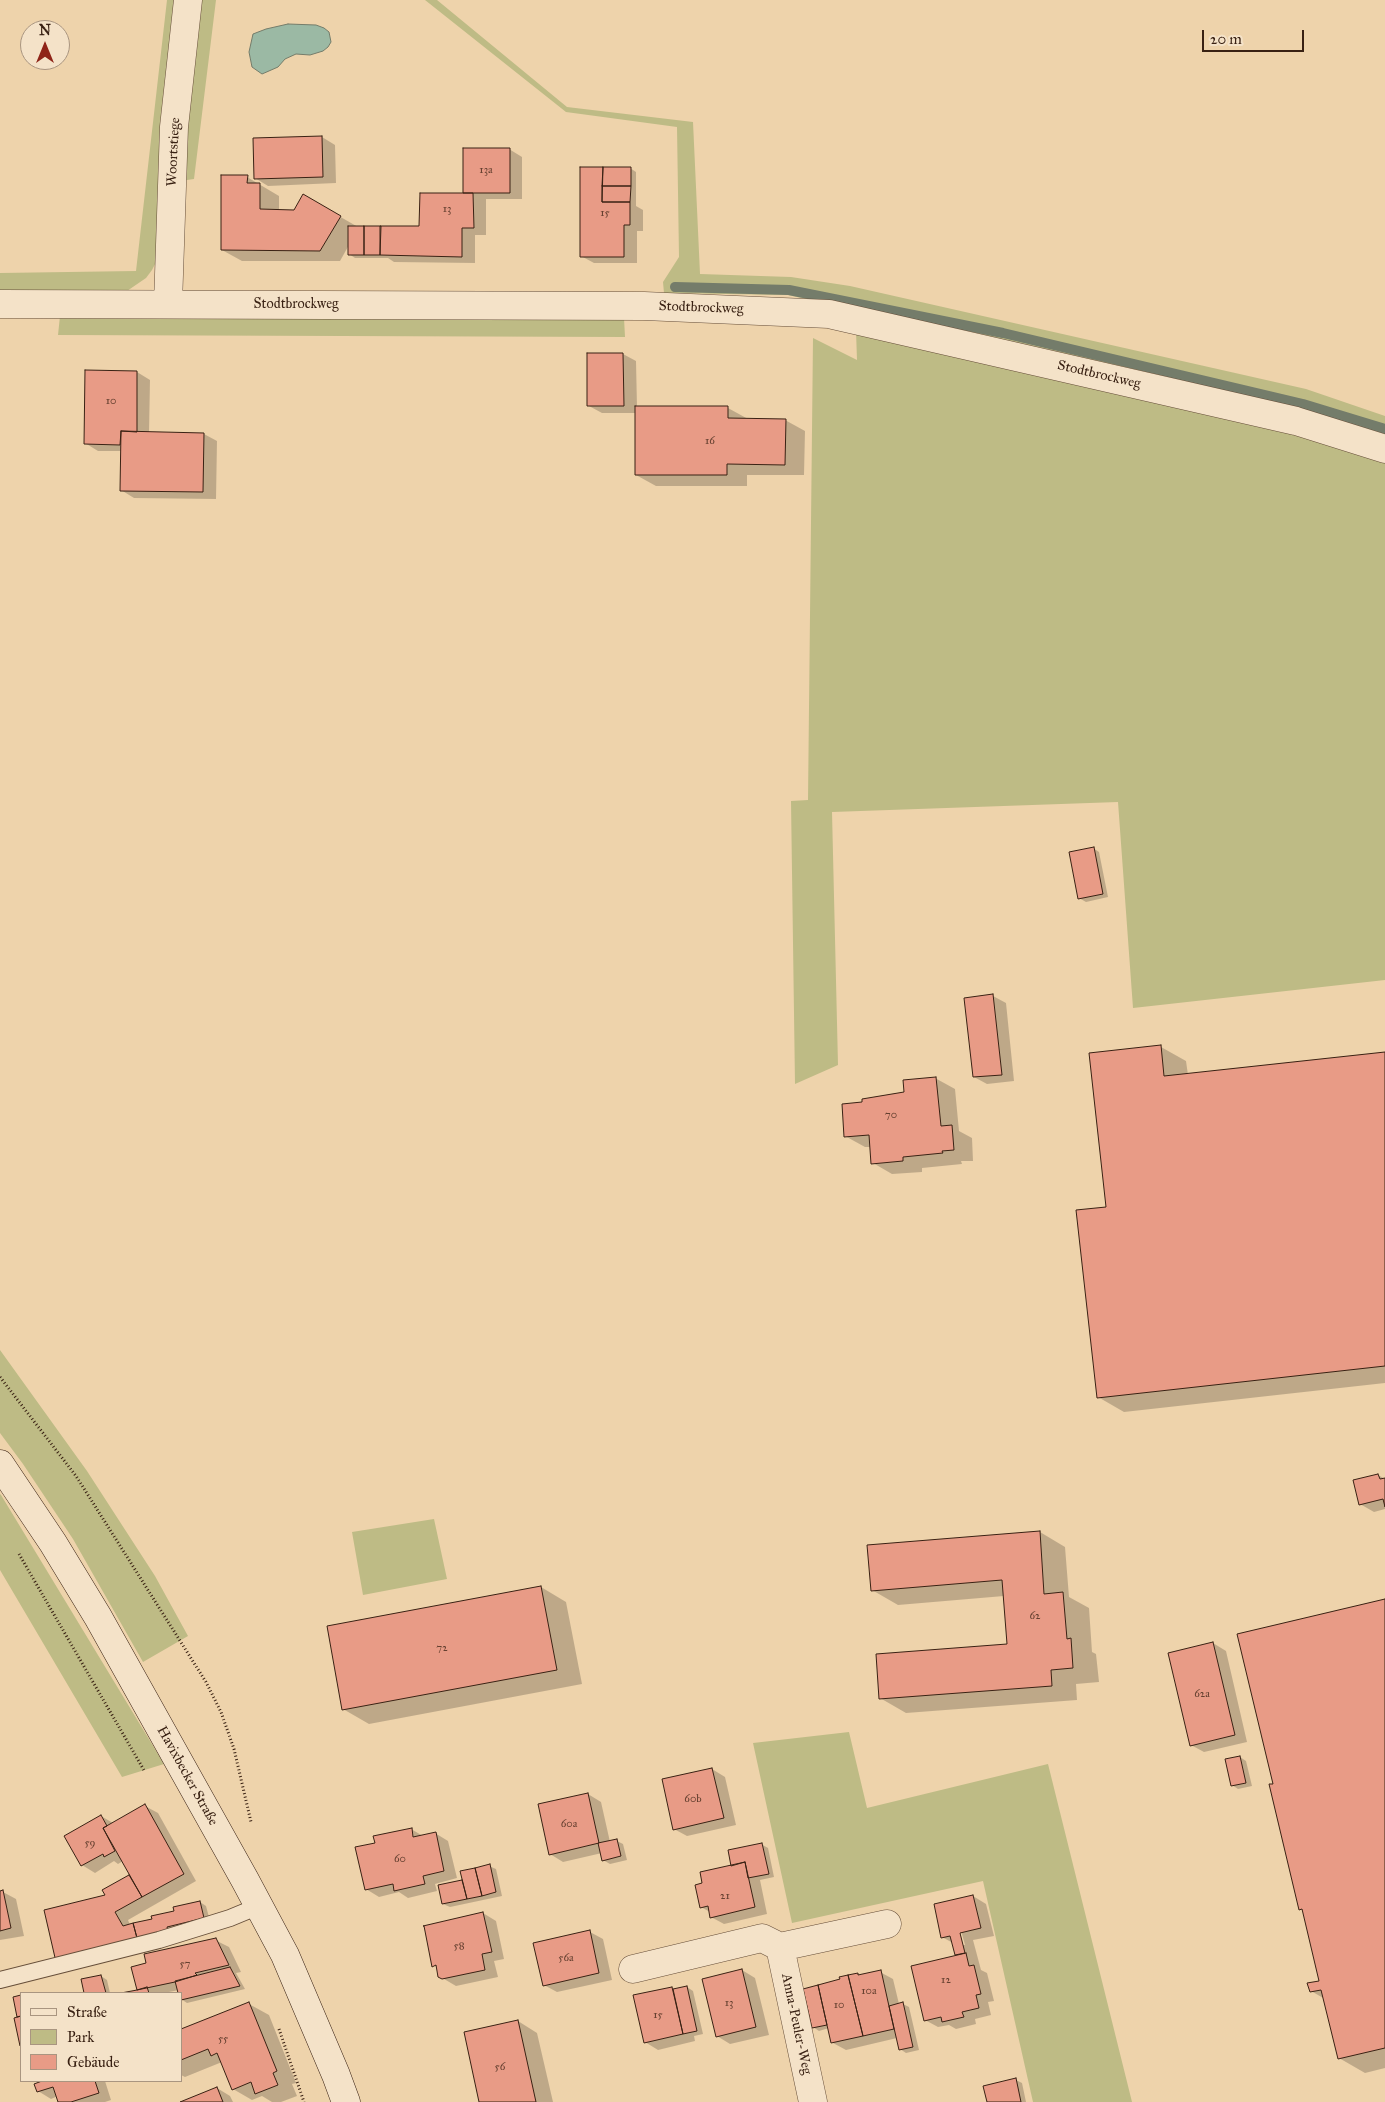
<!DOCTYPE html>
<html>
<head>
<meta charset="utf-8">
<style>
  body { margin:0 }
  #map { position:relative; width:1385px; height:2102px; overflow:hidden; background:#eed3ab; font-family:"IM FELL Great Primer",serif }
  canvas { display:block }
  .legend { position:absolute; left:20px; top:1992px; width:162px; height:90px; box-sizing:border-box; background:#f4e2c8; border:1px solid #a99580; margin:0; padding:6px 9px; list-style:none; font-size:15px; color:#392113 }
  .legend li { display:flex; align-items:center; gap:10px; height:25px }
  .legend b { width:25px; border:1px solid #a99580 }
  .north { position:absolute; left:20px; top:20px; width:50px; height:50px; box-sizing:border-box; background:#f4e2c8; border:1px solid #a99580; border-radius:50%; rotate:0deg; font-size:14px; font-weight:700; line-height:20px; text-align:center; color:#392113 }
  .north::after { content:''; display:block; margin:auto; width:18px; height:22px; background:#8f2418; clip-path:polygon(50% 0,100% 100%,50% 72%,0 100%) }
  .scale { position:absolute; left:1202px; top:30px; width:102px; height:22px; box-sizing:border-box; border:2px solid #392113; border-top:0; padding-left:6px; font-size:15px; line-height:18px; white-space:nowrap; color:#392113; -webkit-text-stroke:4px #f4e2c8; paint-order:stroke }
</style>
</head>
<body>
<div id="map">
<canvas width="1385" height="2102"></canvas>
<ul class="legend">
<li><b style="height:6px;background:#f4e2c8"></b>Straße</li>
<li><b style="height:14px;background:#bebb85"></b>Park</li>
<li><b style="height:14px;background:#e89b86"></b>Gebäude</li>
</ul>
<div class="north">N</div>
<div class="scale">20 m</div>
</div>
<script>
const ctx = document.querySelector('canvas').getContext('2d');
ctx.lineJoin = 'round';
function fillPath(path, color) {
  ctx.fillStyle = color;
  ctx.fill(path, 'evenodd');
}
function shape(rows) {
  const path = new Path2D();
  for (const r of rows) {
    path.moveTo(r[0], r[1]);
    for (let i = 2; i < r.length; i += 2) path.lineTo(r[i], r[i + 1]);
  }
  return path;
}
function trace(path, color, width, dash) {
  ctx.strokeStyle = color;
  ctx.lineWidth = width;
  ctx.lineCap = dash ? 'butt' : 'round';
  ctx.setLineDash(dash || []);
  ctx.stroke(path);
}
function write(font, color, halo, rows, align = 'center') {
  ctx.font = font + ' "IM FELL Great Primer",serif';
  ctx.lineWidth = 4;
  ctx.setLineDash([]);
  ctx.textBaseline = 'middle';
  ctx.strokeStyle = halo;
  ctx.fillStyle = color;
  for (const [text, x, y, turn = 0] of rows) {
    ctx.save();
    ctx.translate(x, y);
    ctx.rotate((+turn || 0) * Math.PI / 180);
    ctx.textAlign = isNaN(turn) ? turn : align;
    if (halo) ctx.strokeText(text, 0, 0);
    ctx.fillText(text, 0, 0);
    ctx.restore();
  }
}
fillPath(shape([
  [167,0,180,0,158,258,152,270,146,278,127,291,0,292,0,273,136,271],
  [196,0,216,0,194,179,180,181],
  [425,0,437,0,567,107,693,122,700,274,791,277,850,286,1306,389,1385,416,1385,438,1149,376,788,295,664,293,663,282,679,257,677,127,566,112],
  [60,316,624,318,625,337,58,335],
  [856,331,1293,433,1385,459,1385,980,1133,1008,1118,802,832,812,838,1065,795,1084,791,801,808,800,813,338,857,360],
  [0,1350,87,1471,155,1576,188,1636,143,1662,73,1539,23,1464,0,1433],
  [0,1494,1,1495,164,1764,122,1777,0,1570],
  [434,1519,447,1579,363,1595,352,1532],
  [849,1732,867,1808,1048,1764,1132,2102,1033,2102,983,1881,792,1923,753,1743]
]), '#bebb85');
const water = shape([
  [288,24,316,25,324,28,329,32,331,42,328,47,323,51,310,55,296,54,285,59,278,67,262,74,252,67,249,52,253,34,266,29,288,24]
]);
fillPath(water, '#9bb9a4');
trace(water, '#747c6a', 1);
fillPath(shape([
  [322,137,335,145,336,183,268,186,255,178],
  [509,149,522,157,522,199,486,199,486,235,475,235,475,263,394,262,388,258,355,258,349,254,349,245,340,261,242,261,222,250,247,177,279,196,279,211,294,212,304,196,358,227,421,228,464,194],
  [630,168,636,172,636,206,643,210,643,231,637,231,637,263,594,263,581,256],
  [588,354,623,354,636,361,637,407,728,408,748,419,785,420,805,431,804,475,747,475,747,486,656,486,636,475,636,413,602,413,589,406],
  [137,372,150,380,149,433,204,434,217,441,216,499,134,498,121,490,121,451,98,451,85,443],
  [1093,848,1099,852,1108,897,1086,902,1079,898],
  [993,996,1006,1003,1014,1081,987,1084,974,1077],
  [1161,1047,1186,1061,1188,1075,1385,1053,1385,1383,1124,1412,1098,1397,1107,1208],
  [935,1078,955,1089,959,1131,972,1138,973,1161,961,1161,962,1164,922,1168,922,1172,892,1174,873,1163,871,1147,865,1147,845,1136,864,1103,905,1093],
  [1378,1475,1385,1479,1385,1509,1374,1512,1360,1504],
  [1040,1532,1065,1547,1069,1597,1089,1608,1092,1652,1096,1654,1099,1682,1076,1684,1077,1700,906,1713,880,1698,1008,1646,1004,1596,898,1605,872,1590],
  [541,1587,566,1602,582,1684,369,1724,343,1709],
  [1385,1600,1385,2068,1365,2073,1339,2058,1325,1999,1311,1991,1321,1981,1304,1911,1300,1909,1274,1785],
  [1213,1643,1226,1651,1247,1742,1204,1752,1191,1745],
  [1240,1757,1246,1761,1252,1786,1238,1789,1232,1785],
  [712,1769,725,1777,736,1825,687,1836,674,1829],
  [588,1794,601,1802,610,1842,617,1841,623,1844,627,1860,610,1864,603,1860,602,1853,563,1862,550,1854],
  [145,1806,158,1813,196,1881,128,1920,130,1925,154,1920,200,1902,206,1906,210,1921,70,1969,107,1896,104,1891,131,1876,123,1861,118,1864,114,1861,95,1873,82,1865,101,1816,113,1823],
  [411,1829,423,1836,435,1833,448,1841,457,1878,435,1884,437,1891,408,1898,399,1892,379,1897,366,1889,376,1844],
  [761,1844,768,1848,774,1877,760,1880,767,1914,724,1924,711,1917,710,1912,701,1907,704,1884,733,1866],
  [489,1866,496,1869,502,1896,450,1907,443,1904,440,1886,464,1881],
  [0,1892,3,1892,16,1899,24,1936,0,1940],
  [973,1896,986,1904,994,1936,973,1940,981,1970,987,1973,994,2001,988,2002,991,2015,975,2019,976,2024,956,2029,949,2025,938,2027,925,2020,957,1956,953,1943,942,1937],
  [958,1927,960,1927,965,1945,962,1945],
  [483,1913,496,1921,504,1959,494,1961,498,1977,456,1986,439,1976,437,1967,433,1965],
  [590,1932,603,1939,612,1980,557,1992,544,1985],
  [215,1940,229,1947,241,1972,236,1973,245,1989,187,2003,181,1999,181,1993,179,1990,164,1993,127,1993,140,1990],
  [742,1970,755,1978,769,2035,730,2044,717,2036],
  [880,1972,893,1979,899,2004,903,2004,909,2007,919,2050,906,2053,900,2049,897,2038,846,2050,833,2043,829,2028,819,2031,813,2027,858,1974,861,1976],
  [101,1976,107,1980,110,1993,86,1993,83,1980],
  [687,1987,693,1991,703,2034,694,2036,695,2041,658,2050,645,2042,672,1988,674,1990],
  [21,1996,21,2046,14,1997],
  [249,2004,269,2015,296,2083,292,2084,297,2096,281,2102,272,2102,262,2096,252,2100,233,2089,222,2062,185,2077,181,2075,181,2031],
  [518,2021,537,2033,553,2102,481,2102],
  [1016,2080,1022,2083,1026,2102,988,2102],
  [43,2081,105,2081,111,2100,105,2102,60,2102,58,2096,51,2099,38,2091],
  [217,2088,230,2096,233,2102,183,2102]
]), '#0003');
trace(shape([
  [675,287,789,290,1003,333,1303,404,1385,429]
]), '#747c6a', 10);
const building = shape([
  [322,136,323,177,254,179,253,138,322,136],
  [463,148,510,148,510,193,463,193,463,148],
  [580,167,603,167,602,202,630,202,630,225,624,225,624,257,580,257,580,167],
  [603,167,631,167,631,186,602,186,603,167],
  [221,175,248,175,247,183,260,183,260,209,294,210,303,194,341,216,320,251,221,250,221,175],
  [602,186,631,186,630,202,602,202,602,186],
  [420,193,473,193,474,228,462,228,462,257,380,255,380,226,419,226,420,193],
  [348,226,364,226,364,255,348,255,348,226],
  [364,226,381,226,380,255,364,255,364,226],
  [587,353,623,353,624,406,587,406,587,353],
  [85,370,137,371,137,432,121,431,120,445,84,444,85,370],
  [635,406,728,406,728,418,786,419,785,465,727,464,727,475,635,475,635,406],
  [121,431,204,433,203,492,120,491,121,431],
  [1094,847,1103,894,1078,899,1069,852,1094,847],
  [993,994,1002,1075,973,1077,964,998,993,994],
  [1161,1045,1164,1076,1385,1052,1385,1366,1097,1398,1076,1210,1106,1207,1089,1053,1161,1045],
  [936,1077,941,1126,952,1125,954,1150,942,1151,943,1153,903,1157,903,1161,871,1164,869,1135,844,1137,842,1104,862,1102,862,1099,904,1092,903,1080,936,1077],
  [1378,1474,1380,1479,1385,1478,1385,1507,1383,1499,1359,1505,1353,1480,1378,1474],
  [1040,1531,1044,1594,1063,1592,1067,1639,1071,1638,1073,1668,1051,1670,1052,1686,879,1699,876,1654,1007,1644,1002,1580,871,1591,867,1545,1040,1531],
  [541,1586,557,1670,342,1710,327,1626,541,1586],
  [1385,1599,1385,2048,1338,2059,1321,1990,1310,1992,1307,1983,1319,1981,1302,1909,1299,1910,1269,1784,1273,1784,1237,1634,1385,1599],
  [1213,1642,1235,1735,1190,1746,1168,1653,1213,1642],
  [1240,1756,1246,1783,1231,1786,1225,1759,1240,1756],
  [712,1768,724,1818,673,1830,662,1779,712,1768],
  [588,1793,599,1843,549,1855,538,1804,588,1793],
  [145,1804,184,1874,142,1897,103,1828,145,1804],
  [101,1815,107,1826,103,1828,115,1851,104,1857,103,1854,81,1866,64,1836,101,1815],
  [412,1828,413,1837,436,1832,444,1871,423,1876,425,1884,394,1891,393,1884,365,1890,355,1847,375,1843,373,1836,412,1828],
  [617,1839,621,1856,602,1861,598,1843,617,1839],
  [762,1843,769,1874,748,1878,745,1862,731,1866,728,1850,762,1843],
  [745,1862,755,1907,710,1918,708,1906,700,1908,695,1885,702,1883,700,1872,745,1862],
  [490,1864,496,1892,482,1896,475,1868,490,1864],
  [475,1868,482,1896,467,1899,460,1871,475,1868],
  [129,1875,142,1897,115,1912,123,1926,133,1923,137,1938,56,1962,44,1910,105,1895,102,1890,129,1875],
  [462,1880,467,1899,442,1904,438,1885,462,1880],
  [3,1890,11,1928,0,1931,0,1891,3,1890],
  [973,1895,981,1928,960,1933,965,1953,955,1955,950,1936,941,1938,934,1904,973,1895],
  [200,1901,204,1918,167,1927,168,1931,137,1938,133,1923,152,1919,151,1916,174,1911,173,1907,200,1901],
  [483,1912,492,1952,482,1954,485,1970,442,1979,438,1977,436,1965,432,1967,424,1926,423,1926,483,1912],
  [590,1930,599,1973,543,1986,533,1943,590,1930],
  [216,1938,229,1965,195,1973,197,1975,175,1982,137,1990,131,1967,146,1963,144,1954,216,1938],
  [966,1953,969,1966,974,1965,981,1994,976,1995,979,2008,962,2012,964,2017,942,2022,941,2017,924,2021,911,1966,966,1953],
  [230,1967,240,1986,181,2000,181,1993,178,1993,175,1981,230,1967],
  [742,1969,756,2027,716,2037,702,1979,742,1969],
  [881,1970,894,2029,863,2036,848,1975,858,1973,858,1975,881,1970],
  [101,1975,106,1993,84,1993,81,1979,101,1975],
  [848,1975,863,2036,831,2043,818,1985,840,1979,839,1977,848,1975],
  [818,1985,827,2025,812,2028,803,1989,818,1985],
  [687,1986,697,2031,683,2034,673,1989,687,1986],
  [147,1987,149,1993,121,1993,137,1990,147,1987],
  [672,1987,683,2034,644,2043,633,1995,672,1987],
  [21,1995,21,2016,17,2017,13,1997,21,1995],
  [249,2002,277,2071,273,2073,278,2085,255,2094,251,2082,232,2090,217,2053,211,2056,208,2049,181,2060,181,2029,249,2002],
  [903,2002,913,2047,899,2050,889,2006,903,2002],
  [21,2016,21,2046,20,2046,14,2018,21,2016],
  [518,2020,536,2102,479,2102,464,2032,518,2020],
  [1016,2078,1021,2102,987,2102,983,2086,1016,2078],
  [42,2081,95,2081,99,2093,71,2102,58,2102,53,2087,37,2092,34,2084,42,2081],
  [217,2087,223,2102,180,2102,217,2087]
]);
fillPath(building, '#e89b86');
trace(building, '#392113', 1);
const lane = shape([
  [0,1980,159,1940,230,1918,259,1906]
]);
const street = shape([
  [0,304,644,306,829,314,1296,421,1385,449],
  [168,304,174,127,188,0],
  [780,1947,813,2102],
  [633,1969,762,1938,780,1947,887,1924]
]);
const secondary = shape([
  [0,1464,53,1543,98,1617,245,1880,285,1955,336,2075,346,2102]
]);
trace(lane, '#664e39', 18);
trace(street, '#664e39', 29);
trace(secondary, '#392113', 29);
trace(shape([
  [0,1377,76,1476,206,1682,221,1712,234,1749,251,1822],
  [19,1554,145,1772],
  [279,2029,304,2102]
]), '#392113', 3, [1, 2.5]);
trace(lane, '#f4e2c8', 16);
trace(street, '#f4e2c8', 28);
trace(secondary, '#f4e2c8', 28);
write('11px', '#654030', null, [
  ["13a",486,170],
  ["13",447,209],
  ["15",605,213],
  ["10",111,401],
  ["16",710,441],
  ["70",891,1115],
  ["62",1035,1616],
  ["72",442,1648],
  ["62a",1202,1694],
  ["60b",693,1799],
  ["60a",569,1824],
  ["59",90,1843],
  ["60",400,1859],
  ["21",725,1896],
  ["58",459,1946],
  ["56a",566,1958],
  ["57",185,1964],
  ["12",946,1980],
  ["10a",869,1991],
  ["13",729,2003],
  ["10",839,2005],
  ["15",658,2015],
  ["55",223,2039],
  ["56",500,2067]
]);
write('14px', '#392113', '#f4e2c8', [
  ["Woortstiege",174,152,-87],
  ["Stodtbrockweg",296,305],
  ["Stodtbrockweg",701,308,2],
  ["Stodtbrockweg",1099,375,13],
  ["Havixbecker Straße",187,1776,61],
  ["Anna-Peuler-Weg",796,2024,78]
]);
</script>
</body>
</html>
